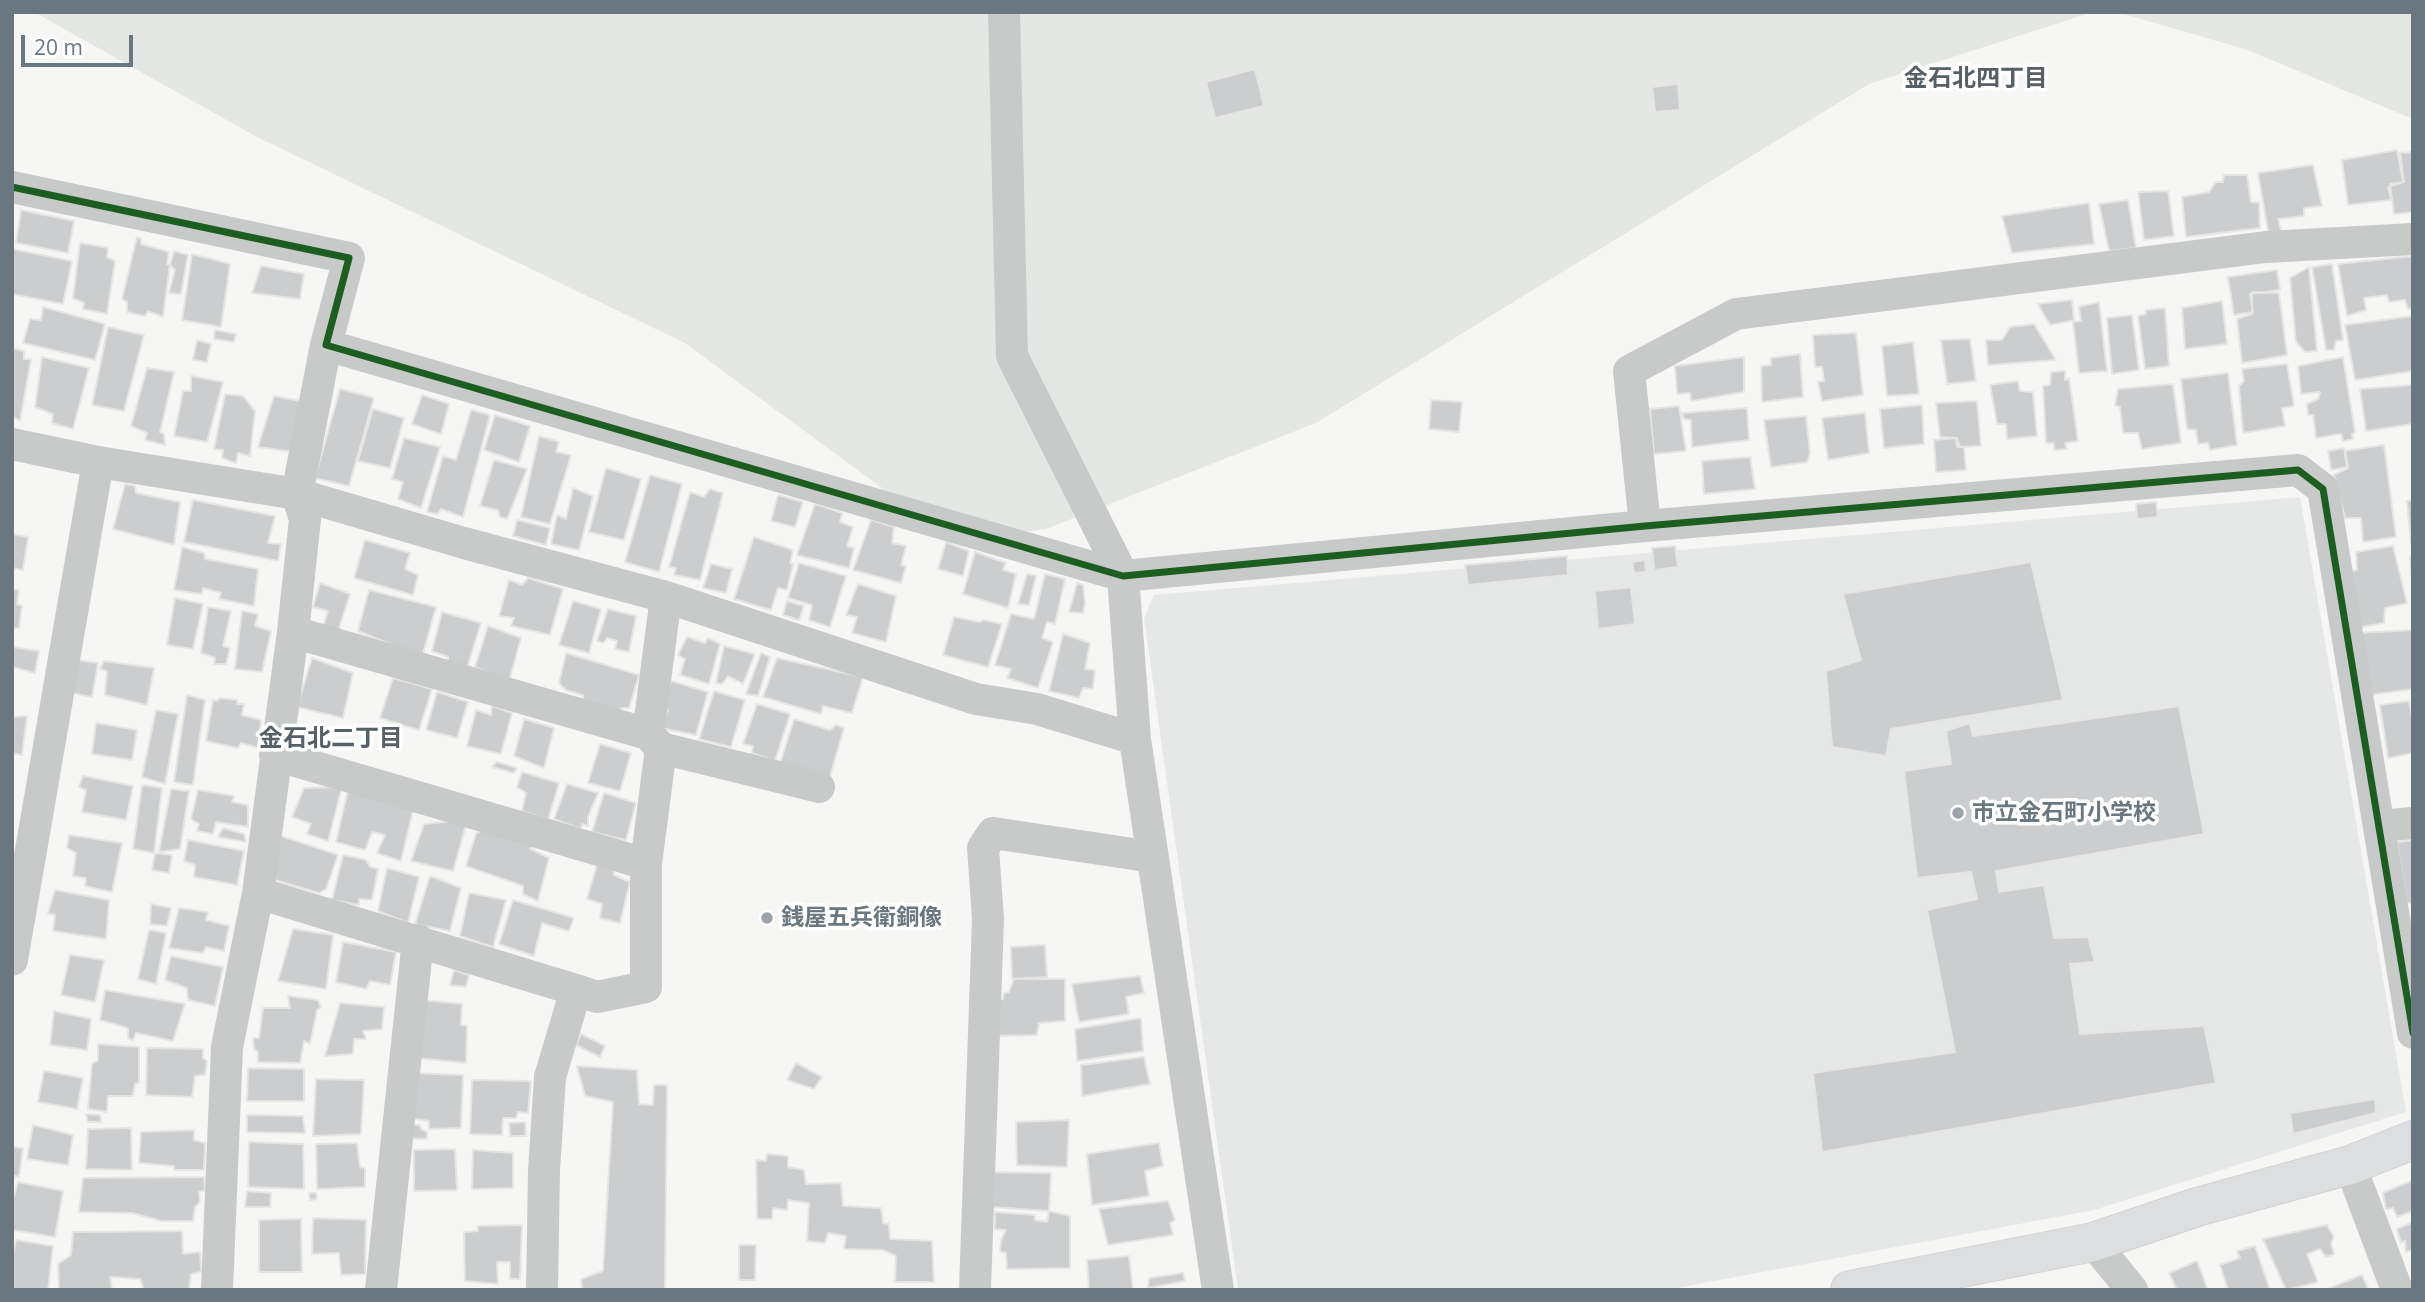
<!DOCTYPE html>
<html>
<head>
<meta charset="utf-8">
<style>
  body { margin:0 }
  #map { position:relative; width:2425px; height:1302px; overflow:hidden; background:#f6f6f5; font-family:"Open Sans",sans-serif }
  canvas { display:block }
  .frame { position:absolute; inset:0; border:14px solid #697781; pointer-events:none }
  .scale { position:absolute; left:21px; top:35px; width:112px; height:32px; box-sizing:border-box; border:4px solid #697781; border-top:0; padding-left:9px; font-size:21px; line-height:24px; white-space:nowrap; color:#697781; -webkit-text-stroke:5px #fff; paint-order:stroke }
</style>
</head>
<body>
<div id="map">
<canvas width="2425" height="1302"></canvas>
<div class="frame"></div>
<div class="scale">20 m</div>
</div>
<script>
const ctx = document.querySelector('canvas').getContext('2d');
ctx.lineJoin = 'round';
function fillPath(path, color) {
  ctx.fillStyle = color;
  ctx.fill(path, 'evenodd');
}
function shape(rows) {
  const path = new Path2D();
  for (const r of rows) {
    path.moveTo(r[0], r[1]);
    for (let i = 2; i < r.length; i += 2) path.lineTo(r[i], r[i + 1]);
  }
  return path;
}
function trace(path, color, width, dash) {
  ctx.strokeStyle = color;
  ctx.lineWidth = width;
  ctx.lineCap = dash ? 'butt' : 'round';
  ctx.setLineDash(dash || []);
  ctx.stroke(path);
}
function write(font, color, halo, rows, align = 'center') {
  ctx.font = font + ' "Open Sans","Noto Sans JP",sans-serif';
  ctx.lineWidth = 7;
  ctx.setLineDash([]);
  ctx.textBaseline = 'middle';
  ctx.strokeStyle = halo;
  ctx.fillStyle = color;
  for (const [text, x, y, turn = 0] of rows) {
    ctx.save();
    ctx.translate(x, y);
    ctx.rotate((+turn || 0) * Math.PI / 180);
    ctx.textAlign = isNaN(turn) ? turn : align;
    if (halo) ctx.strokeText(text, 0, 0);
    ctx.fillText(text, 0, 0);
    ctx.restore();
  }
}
fillPath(shape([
  [2300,497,2406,1112,2094,1210,1666,1290,1238,1290,1144,618,1154,595]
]), '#e6e7e7');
fillPath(shape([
  [34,12,2093,12,1869,84,1316,423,1046,529,954,541,685,343,257,137],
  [2117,12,2413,12,2413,119,2248,50]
]), '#e4e7e3');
const building = shape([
  [1255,69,1264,106,1215,118,1206,82,1255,69],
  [1678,84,1680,110,1655,112,1652,87,1678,84],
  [2397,150,2403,182,2388,187,2391,200,2348,205,2342,160,2397,150],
  [2413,152,2413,212,2394,214,2390,184,2404,182,2400,153,2413,152],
  [2313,165,2322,206,2304,208,2304,216,2278,219,2282,233,2268,231,2258,173,2313,165],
  [2224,175,2247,175,2251,202,2259,203,2260,228,2186,237,2182,197,2209,192,2216,182,2223,182,2224,175],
  [2168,191,2174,236,2144,240,2138,192,2168,191],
  [2128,200,2136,248,2109,251,2099,204,2128,200],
  [2089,203,2094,244,2012,253,2002,216,2089,203],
  [21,210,74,221,68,253,16,243,21,210],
  [137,237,141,239,141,244,169,252,167,264,170,265,163,317,148,311,145,316,127,312,127,302,122,299,137,237],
  [80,243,108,248,107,257,115,261,107,314,83,309,84,303,73,298,80,243],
  [12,249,72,261,63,304,12,294,12,249],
  [174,251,188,255,181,294,169,293,175,270,170,265,174,251],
  [192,254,230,264,221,327,182,320,192,254],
  [2413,256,2413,308,2408,309,2405,300,2389,302,2387,295,2364,298,2366,310,2347,316,2338,264,2413,256],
  [2332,264,2343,340,2336,341,2334,350,2326,350,2312,267,2332,264],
  [261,266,304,274,300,299,252,293,261,266],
  [2309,267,2317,351,2305,352,2296,342,2290,278,2309,267],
  [2277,270,2280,290,2250,294,2253,312,2234,315,2228,277,2277,270],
  [2252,292,2279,293,2287,355,2242,363,2237,319,2252,314,2252,292],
  [2072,300,2074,320,2050,325,2038,304,2072,300],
  [2222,301,2227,344,2185,349,2182,308,2222,301],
  [2099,302,2107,371,2079,373,2073,322,2081,321,2079,307,2099,302],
  [43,307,105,324,95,360,23,343,30,319,41,320,43,307],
  [2165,308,2169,366,2145,369,2138,316,2146,314,2146,310,2165,308],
  [2132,315,2139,370,2112,374,2107,318,2132,315],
  [2413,316,2413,371,2355,380,2345,325,2413,316],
  [2034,324,2056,360,1988,365,1986,340,2002,340,2010,327,2034,324],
  [108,327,144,335,124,411,92,405,108,327],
  [215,330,236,334,234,342,214,339,215,330],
  [1856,333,1863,395,1822,401,1818,382,1824,381,1822,367,1815,367,1813,335,1856,333],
  [1970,339,1976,381,1947,384,1941,340,1970,339],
  [197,340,211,344,207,362,193,360,197,340],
  [1913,342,1919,394,1887,396,1882,346,1913,342],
  [12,348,24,351,24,359,31,359,20,421,12,416,12,348],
  [1800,354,1803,397,1762,402,1761,366,1771,365,1771,358,1800,354],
  [42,357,89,368,73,429,52,423,53,414,35,407,42,357],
  [1744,357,1744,392,1691,401,1690,393,1677,394,1675,366,1744,357],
  [2343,357,2355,432,2352,434,2353,439,2343,441,2341,434,2316,438,2313,415,2308,415,2307,404,2318,399,2320,392,2301,394,2298,366,2343,357],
  [2287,364,2294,406,2282,408,2285,426,2243,433,2239,386,2244,381,2242,369,2287,364],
  [147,368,174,372,160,432,164,434,165,445,145,440,147,433,131,426,147,368],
  [2065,371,2065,380,2069,378,2078,441,2065,443,2067,449,2054,450,2054,443,2046,443,2043,386,2050,385,2051,372,2065,371],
  [2228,373,2237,445,2210,450,2208,443,2198,444,2196,430,2187,429,2181,379,2228,373],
  [191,376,223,382,207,442,174,436,183,391,191,391,191,376],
  [2018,381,2020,391,2033,392,2037,436,2007,439,2006,424,1997,424,1990,385,2018,381],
  [2173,384,2181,443,2142,449,2138,433,2123,433,2120,407,2115,405,2118,389,2173,384],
  [2413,385,2413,424,2366,431,2360,389,2413,385],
  [340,389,374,398,349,486,315,478,340,389],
  [225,394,243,396,255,411,250,456,238,453,236,463,222,458,223,450,214,449,225,394],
  [422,395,449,404,441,434,412,424,422,395],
  [274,396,306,402,294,452,258,447,274,396],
  [1431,400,1462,402,1459,432,1429,429,1431,400],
  [1977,401,1981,446,1960,447,1957,438,1940,437,1936,403,1977,401],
  [1922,405,1924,444,1884,448,1880,409,1922,405],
  [1679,406,1686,451,1654,454,1650,409,1679,406],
  [1747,408,1749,440,1692,447,1691,420,1684,419,1682,413,1747,408],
  [373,409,404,418,390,468,358,461,373,409],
  [471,410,490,415,463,517,441,509,438,514,427,512,443,456,456,460,471,410],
  [1865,413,1869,453,1828,460,1822,418,1865,413],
  [495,415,530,426,519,462,484,450,495,415],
  [1806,416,1810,454,1807,462,1771,467,1764,420,1806,416],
  [539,436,559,442,556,452,571,455,550,524,521,517,539,436],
  [404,438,440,447,421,508,398,499,403,482,392,479,404,438],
  [1956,438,1957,447,1964,447,1966,470,1936,472,1934,440,1956,438],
  [2384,445,2396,537,2363,542,2361,518,2345,518,2334,475,2348,468,2345,451,2384,445],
  [2344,448,2347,467,2331,470,2328,451,2344,448],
  [1750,457,1755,489,1704,494,1702,461,1750,457],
  [494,460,527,469,507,519,500,517,498,510,480,506,494,460],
  [606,468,641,479,624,540,589,532,606,468],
  [650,475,682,484,659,572,625,562,650,475],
  [125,484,135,486,136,493,180,502,174,545,113,529,125,484],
  [573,488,593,496,579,550,551,544,557,515,566,519,573,488],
  [710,489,723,493,700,580,674,575,676,568,669,567,690,492,704,497,710,489],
  [778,495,803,502,795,527,771,521,778,495],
  [193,500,275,516,268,543,281,544,278,561,184,542,193,500],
  [2413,500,2413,543,2411,544,2407,501,2413,500],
  [2156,502,2158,517,2137,519,2136,504,2156,502],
  [815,504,842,513,840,522,853,527,847,546,854,548,849,568,797,555,815,504],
  [517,520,550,528,546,545,513,536,517,520],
  [871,520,894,527,892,543,906,546,901,565,906,566,901,583,853,570,871,520],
  [12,534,28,537,23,570,12,568,12,534],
  [754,537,793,550,790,563,793,564,787,590,778,588,771,610,734,599,754,537],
  [365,540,410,553,405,569,418,575,413,595,354,578,365,540],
  [946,542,969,551,963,576,938,569,946,542],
  [1675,546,1678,567,1654,570,1652,548,1675,546],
  [2393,546,2407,603,2385,608,2384,623,2355,628,2352,571,2357,570,2356,552,2393,546],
  [182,547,204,553,205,559,258,569,254,606,219,599,221,593,203,588,202,594,174,590,182,547],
  [975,552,1006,563,1003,570,1016,574,1008,608,963,594,975,552],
  [1567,556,1568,575,1468,585,1465,565,1567,556],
  [2410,557,2413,557,2413,592,2410,557],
  [1645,560,1646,572,1634,573,1632,562,1645,560],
  [2031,562,2063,700,1891,729,1886,756,1832,747,1826,671,1861,660,1843,594,2031,562],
  [799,563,846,576,830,627,809,620,812,605,788,598,799,563],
  [711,564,732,569,726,593,703,588,711,564],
  [1027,574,1036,576,1029,605,1018,604,1027,574],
  [1045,574,1065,579,1055,624,1047,622,1042,638,1053,642,1038,688,1007,678,1011,669,995,665,1011,614,1034,619,1045,574],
  [528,578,563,589,550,635,511,626,514,618,499,616,509,580,522,585,528,578],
  [320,583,350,594,337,635,323,628,328,611,313,607,320,583],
  [1077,583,1083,585,1085,603,1083,613,1069,612,1077,583],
  [858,584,896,596,886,642,852,633,857,617,846,615,858,584],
  [1631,587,1635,624,1598,629,1595,591,1631,587],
  [12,589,19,590,17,604,22,606,19,628,12,628,12,589],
  [369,590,436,607,422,657,358,631,369,590],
  [175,598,203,604,193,649,167,645,175,598],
  [573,601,601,609,589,653,559,645,573,601],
  [787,601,804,606,799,620,783,615,787,601],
  [208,607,231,611,223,646,230,648,226,664,214,664,215,658,201,653,208,607],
  [608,609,636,616,629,652,615,649,617,641,607,638,603,643,597,641,608,609],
  [242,611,258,614,255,626,271,631,262,672,235,669,242,611],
  [442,612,481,623,467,668,448,664,448,657,432,651,442,612],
  [954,617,980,622,983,620,1002,624,988,667,943,655,954,617],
  [488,626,521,638,509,681,475,667,488,626],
  [2413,630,2413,689,2370,695,2358,633,2413,630],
  [1063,634,1090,643,1085,669,1095,670,1093,689,1083,688,1079,698,1049,691,1063,634],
  [687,637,705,643,708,638,720,644,709,684,680,675,685,659,678,655,687,637],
  [724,646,755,654,743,684,728,676,722,684,716,683,724,646],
  [12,647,39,651,35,673,12,667,12,647],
  [566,653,639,675,629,708,621,708,619,713,584,702,583,695,566,690,559,683,566,653],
  [761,653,770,657,758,696,746,694,761,653],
  [312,658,353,673,343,718,297,707,312,658],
  [777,658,863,677,852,713,823,706,821,714,763,697,777,658],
  [76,660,98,663,92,697,71,693,76,660],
  [104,661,154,668,147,705,105,695,107,671,100,669,104,661],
  [393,678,432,689,419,730,380,718,393,678],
  [671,681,708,692,696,735,661,728,668,710,663,708,671,681],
  [714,691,745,700,731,747,699,739,714,691],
  [437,692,468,702,457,738,426,730,437,692],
  [187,695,205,700,193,785,174,782,187,695],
  [219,698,237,700,237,704,244,704,242,715,261,720,258,748,241,743,238,748,206,741,213,700,218,701,219,698],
  [2409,701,2413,723,2413,753,2388,758,2380,705,2409,701],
  [757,704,790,714,775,761,752,753,753,746,743,744,757,704],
  [492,706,512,713,501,754,467,746,476,710,491,715,492,706],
  [2179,706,2204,834,1996,871,1999,892,2044,885,2054,938,2088,937,2095,962,2070,964,2080,1034,2204,1026,2216,1083,1822,1152,1813,1073,1955,1052,1927,910,1977,899,1971,872,1917,878,1904,771,1951,764,1946,731,1970,723,1973,736,2179,706],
  [156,710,178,714,165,784,142,777,156,710],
  [27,716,22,755,12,753,12,717,27,716],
  [524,719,554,728,544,768,514,756,524,719],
  [794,719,830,730,836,725,844,728,830,776,780,764,794,719],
  [96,723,137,730,132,760,92,754,96,723],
  [600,744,631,753,620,791,588,783,600,744],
  [497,762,517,768,514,773,492,767,497,762],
  [522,772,559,783,548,820,522,811,526,793,517,787,522,772],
  [83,776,133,786,126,820,82,812,86,790,79,787,83,776],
  [567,784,598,793,588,817,588,826,582,824,581,829,554,819,567,784],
  [142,785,162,788,154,853,133,849,142,785],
  [342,787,328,841,307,834,311,824,292,817,304,788,342,787],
  [171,789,189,791,180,849,159,852,171,789],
  [198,790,234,796,232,802,248,805,248,827,216,822,213,834,197,831,199,824,191,819,198,790],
  [348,790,413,810,401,861,377,853,385,835,372,832,365,850,336,842,348,790],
  [604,793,636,803,626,840,592,832,604,793],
  [454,821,466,825,453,871,411,861,424,824,454,821],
  [223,828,244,834,246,842,218,837,223,828],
  [483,829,533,845,530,849,549,858,538,901,523,894,523,886,466,866,476,834,483,829],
  [69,835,122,843,112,892,85,886,86,878,73,876,76,853,67,848,69,835],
  [278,835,338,855,326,889,319,893,272,879,278,835],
  [188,840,244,851,237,885,194,877,195,865,184,861,188,840],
  [2413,840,2413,902,2407,904,2397,842,2413,840],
  [155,853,172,855,169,873,152,870,155,853],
  [343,855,366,860,370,867,378,869,372,900,359,899,359,905,332,900,343,855],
  [598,861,612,866,614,875,630,882,620,923,600,918,602,904,587,899,598,861],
  [387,868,419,877,408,923,378,911,387,868],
  [430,876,461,888,450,931,415,924,430,876],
  [55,890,109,900,106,939,53,931,55,915,48,913,55,890],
  [469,893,506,900,493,947,460,936,469,893],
  [513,900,574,918,569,931,542,923,534,956,499,944,513,900],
  [151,904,171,908,167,926,150,924,151,904],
  [179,908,208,912,206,920,229,926,224,951,206,947,203,953,169,948,179,908],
  [293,929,333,935,326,989,278,981,293,929],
  [149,930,166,933,156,984,138,979,149,930],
  [343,942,396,952,390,985,370,981,366,989,336,982,343,942],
  [1045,945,1047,977,1012,979,1011,947,1045,945],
  [70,955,104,960,95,1002,61,995,70,955],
  [171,956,223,967,215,1006,188,1000,187,988,165,980,171,956],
  [454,970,469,975,466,987,450,985,454,970],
  [1140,976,1144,993,1126,997,1129,1014,1079,1022,1072,984,1140,976],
  [1014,979,1065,979,1065,1021,1039,1023,1037,1035,997,1036,996,999,1003,999,1004,993,1009,992,1014,979],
  [105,990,185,1004,173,1041,136,1033,133,1041,128,1038,128,1028,100,1020,105,990],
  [288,996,318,1000,321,1007,317,1010,310,1044,304,1041,300,1063,258,1062,258,1052,254,1049,253,1038,259,1038,263,1008,290,1008,288,996],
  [423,1000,462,1004,461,1025,467,1026,466,1063,417,1058,423,1000],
  [340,1003,384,1007,382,1029,363,1031,366,1039,354,1039,353,1054,325,1056,340,1003],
  [54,1011,91,1019,87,1050,50,1045,54,1011],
  [1141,1018,1143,1051,1077,1061,1075,1029,1141,1018],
  [581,1034,605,1046,600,1057,576,1045,581,1034],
  [98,1044,139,1047,139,1083,135,1084,133,1096,108,1096,107,1112,88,1109,92,1064,98,1060,98,1044],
  [147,1048,203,1049,203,1058,207,1061,205,1075,195,1076,192,1097,146,1095,147,1048],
  [1144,1057,1150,1084,1082,1096,1081,1065,1144,1057],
  [796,1063,822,1077,814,1089,787,1080,796,1063],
  [577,1066,637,1070,639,1104,653,1105,654,1085,667,1085,665,1290,582,1289,581,1279,603,1271,613,1102,585,1096,577,1066],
  [248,1068,304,1069,304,1101,247,1101,248,1068],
  [44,1071,83,1078,77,1109,38,1102,44,1071],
  [411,1073,463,1075,461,1128,429,1129,429,1121,403,1117,411,1073],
  [316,1079,364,1080,361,1134,313,1136,316,1079],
  [472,1080,531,1081,528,1113,518,1112,516,1118,503,1118,502,1135,470,1134,472,1080],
  [2375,1099,2376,1113,2293,1134,2290,1113,2375,1099],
  [86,1114,100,1115,101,1122,88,1122,86,1114],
  [247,1115,303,1116,305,1133,247,1132,247,1115],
  [1069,1120,1067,1167,1017,1165,1016,1122,1069,1120],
  [525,1122,526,1136,510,1136,509,1123,525,1122],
  [402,1123,420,1125,421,1129,427,1132,427,1139,400,1138,402,1123],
  [33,1125,73,1135,68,1165,27,1159,33,1125],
  [131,1128,132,1170,86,1169,88,1129,131,1128],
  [194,1130,194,1140,205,1143,204,1170,174,1170,174,1166,139,1163,141,1132,194,1130],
  [249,1142,303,1144,304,1189,248,1187,249,1142],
  [357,1143,360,1167,365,1168,365,1187,317,1189,316,1144,357,1143],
  [1159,1143,1163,1166,1145,1171,1149,1196,1092,1205,1087,1154,1159,1143],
  [12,1147,23,1148,19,1177,12,1175,12,1147],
  [455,1149,457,1190,414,1191,414,1150,455,1149],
  [473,1150,513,1153,513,1188,472,1189,473,1150],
  [767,1154,788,1156,788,1167,804,1170,806,1184,841,1183,843,1206,881,1208,883,1223,889,1224,890,1239,932,1241,934,1282,895,1282,896,1256,883,1250,844,1249,846,1236,828,1233,825,1243,807,1241,809,1203,788,1200,787,1210,773,1208,772,1219,757,1219,756,1160,766,1161,767,1154],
  [993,1172,1051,1173,1049,1211,992,1207,993,1172],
  [204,1177,205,1190,199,1192,200,1202,195,1207,193,1221,162,1221,132,1213,79,1212,83,1178,204,1177],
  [2413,1180,2413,1211,2397,1217,2393,1208,2386,1209,2383,1193,2413,1180],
  [18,1182,63,1191,55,1237,12,1230,12,1204,18,1182],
  [247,1191,271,1193,270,1207,245,1207,247,1191],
  [309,1193,316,1193,317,1199,310,1200,309,1193],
  [1168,1201,1175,1220,1170,1223,1173,1235,1108,1245,1099,1209,1168,1201],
  [1049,1211,1070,1216,1070,1268,1007,1269,1006,1253,1000,1251,1001,1240,1006,1230,995,1229,995,1212,1035,1215,1035,1220,1047,1222,1049,1211],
  [313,1218,366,1220,365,1274,341,1275,339,1253,312,1254,313,1218],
  [301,1219,302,1272,259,1272,259,1220,301,1219],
  [2413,1222,2413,1250,2406,1252,2405,1241,2401,1243,2397,1229,2413,1222],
  [522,1225,520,1279,510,1279,510,1262,497,1262,498,1284,465,1281,464,1232,478,1231,477,1226,522,1225],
  [2327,1225,2334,1237,2331,1243,2334,1254,2326,1257,2320,1249,2307,1254,2318,1282,2286,1290,2263,1239,2327,1225],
  [182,1231,183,1254,200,1252,201,1272,191,1274,189,1290,144,1290,140,1279,110,1277,112,1290,59,1290,58,1264,71,1255,73,1232,182,1231],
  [16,1240,53,1246,48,1290,12,1290,12,1261,16,1240],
  [739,1245,756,1245,755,1280,739,1280,739,1245],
  [2255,1246,2270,1290,2228,1290,2220,1265,2240,1258,2237,1251,2255,1246],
  [1129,1256,1133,1290,1089,1290,1087,1260,1129,1256],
  [2197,1261,2208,1290,2177,1290,2169,1273,2197,1261],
  [1183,1273,1185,1281,1148,1288,1149,1278,1183,1273],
  [2362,1275,2369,1290,2325,1290,2362,1275]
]);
fillPath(building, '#cccdce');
trace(building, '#e5e5e4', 2);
const secondary = shape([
  [1850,1290,2093,1242,2197,1207,2350,1165,2413,1140]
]);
trace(secondary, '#d2d2d2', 40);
trace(shape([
  [1004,12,1012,356,1123,576,1135,739,1218,1290],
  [12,187,349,258,326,345,1123,576,1645,526,2298,470,2323,489,2413,1033],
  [12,444,98,462,297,494,464,543,666,597,976,699,1037,709,1135,739],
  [1645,526,1629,371,1736,314,2266,247,2413,239],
  [293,632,648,734],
  [661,748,819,787],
  [275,755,646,864],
  [2380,826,2413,823],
  [258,893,576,990,550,1077,544,1170,542,1290],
  [12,960,98,462],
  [576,990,597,997,646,987,646,864,661,748,648,734,666,597],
  [2350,1165,2397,1290],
  [2093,1242,2132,1290],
  [217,1290,227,1047,258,893,293,632,305,519,297,494,326,345],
  [381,1290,418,940],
  [975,1290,988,919,983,848,993,833,1153,857]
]), '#c8caca', 32);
trace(secondary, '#dddedf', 38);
trace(shape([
  [12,187,349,258,326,345,1123,576,1645,526,2298,470,2323,489,2413,1033]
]), '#1b5e20', 7);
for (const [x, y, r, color] of [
  [1958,813,7,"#9aa3aa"],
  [767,918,7,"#9aa3aa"]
]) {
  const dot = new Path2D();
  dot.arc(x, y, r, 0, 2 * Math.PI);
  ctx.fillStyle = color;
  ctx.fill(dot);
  trace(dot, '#fff', 2.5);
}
write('bold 23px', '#697781', '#fff', [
  ["市立金石町小学校",1972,813],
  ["銭屋五兵衛銅像",781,918]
], 'left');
write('bold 24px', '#566067', '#fff', [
  ["金石北四丁目",1976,79],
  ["金石北二丁目",331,739]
]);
</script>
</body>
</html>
